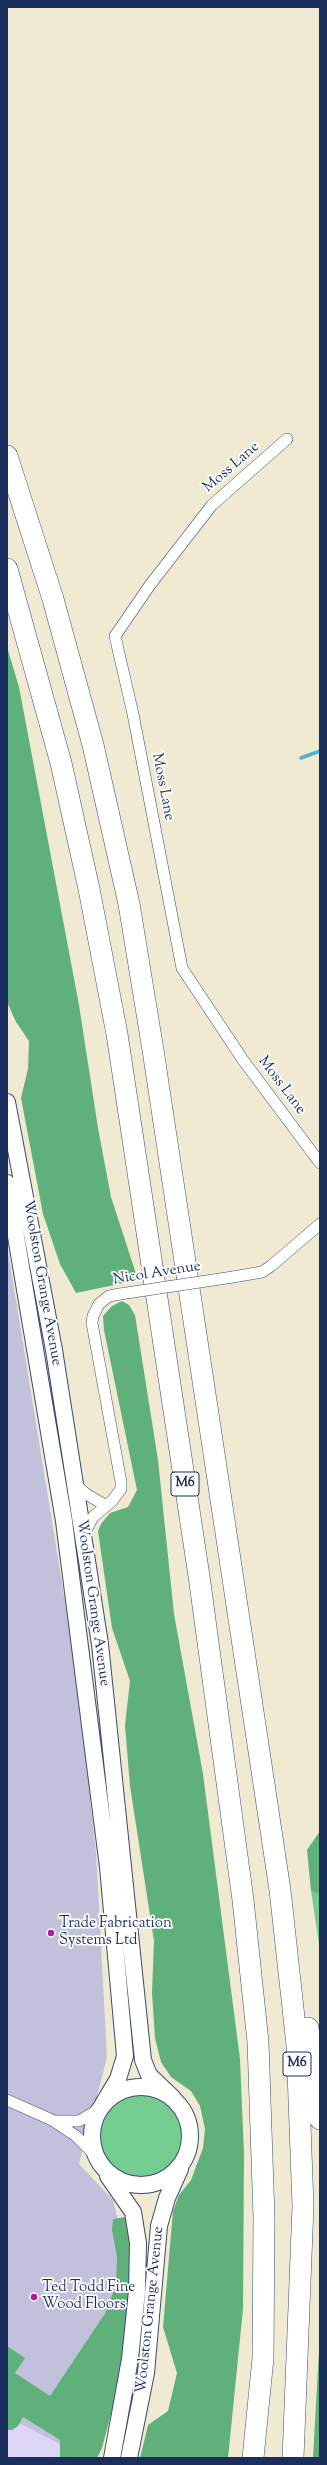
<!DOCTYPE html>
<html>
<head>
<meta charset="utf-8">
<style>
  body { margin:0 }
  #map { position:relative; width:327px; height:2465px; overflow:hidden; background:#efead1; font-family:"Sorts Mill Goudy",serif }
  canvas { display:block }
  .frame { position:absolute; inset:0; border:8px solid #1b2f5e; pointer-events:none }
</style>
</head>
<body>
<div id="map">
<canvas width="327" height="2465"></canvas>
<div class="frame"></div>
</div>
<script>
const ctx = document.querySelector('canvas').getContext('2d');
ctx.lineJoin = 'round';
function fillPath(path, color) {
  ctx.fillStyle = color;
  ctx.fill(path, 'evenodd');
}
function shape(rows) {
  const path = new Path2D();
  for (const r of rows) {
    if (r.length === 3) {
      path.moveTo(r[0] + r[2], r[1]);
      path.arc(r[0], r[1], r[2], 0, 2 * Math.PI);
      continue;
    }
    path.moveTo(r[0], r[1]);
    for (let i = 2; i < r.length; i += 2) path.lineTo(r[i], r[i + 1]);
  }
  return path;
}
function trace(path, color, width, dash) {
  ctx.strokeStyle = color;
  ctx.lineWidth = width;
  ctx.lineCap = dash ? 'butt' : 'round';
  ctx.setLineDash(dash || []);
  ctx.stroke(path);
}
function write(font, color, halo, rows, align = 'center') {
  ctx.font = font + ' "Sorts Mill Goudy",serif';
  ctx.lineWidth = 3.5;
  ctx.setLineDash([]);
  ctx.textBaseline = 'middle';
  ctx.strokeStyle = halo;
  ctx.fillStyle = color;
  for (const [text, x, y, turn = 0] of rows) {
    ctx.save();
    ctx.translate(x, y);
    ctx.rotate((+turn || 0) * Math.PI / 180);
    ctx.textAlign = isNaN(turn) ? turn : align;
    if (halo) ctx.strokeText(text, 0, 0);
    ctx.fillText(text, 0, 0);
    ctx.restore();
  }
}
fillPath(shape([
  [7,2417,85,2457,85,2458,7,2458]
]), '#ddd5f6');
fillPath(shape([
  [7,1245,76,1669,96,1852,107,2058,79,2164,113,2200,126,2253,85,2457,7,2417]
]), '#c2c1dc');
fillPath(shape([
  [311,1891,320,1895,320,1951],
  [141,2135,42]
]), '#75cc91');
fillPath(shape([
  [7,647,19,687,79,1005,98,1128,111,1197,138,1280,76,1293,60,1264,43,1214,21,1098,28,1069,29,1041,16,1022,7,1002],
  [122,1301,129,1305,135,1315,158,1460,174,1614,203,1774,240,2059,244,2154,243,2309,228,2458,140,2458,148,2425,168,2411,177,2373,163,2327,173,2211,179,2195,191,2180,203,2148,205,2129,200,2106,191,2091,171,2077,161,2062,155,2038,152,1993,154,1941,130,1786,125,1725,130,1681,112,1628,98,1531,101,1524,110,1513,128,1507,137,1490,104,1330,103,1316,112,1306],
  [320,1831,320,1895,311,1891,307,1850],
  [126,2217,132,2235,131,2284,120,2381,102,2448,97,2458,60,2458,60,2440,23,2417,18,2426,12,2430,7,2430,7,2346,25,2358,15,2373,50,2396,106,2312,116,2284,117,2257,112,2230,113,2219],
  [320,2333,320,2458,313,2458]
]), '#60b07b');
trace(shape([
  [301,758,320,751]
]), '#4eb5cc', 3.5);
const street = shape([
  [287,439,212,505,150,585,115,636,133,714,182,968,243,1060,320,1163],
  [233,1277,262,1272,271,1266,320,1224],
  [75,1484,86,1494,105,1505],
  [83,1536,93,1517,112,1501,121,1489,121,1482,92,1323,93,1316,99,1304,109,1296,120,1294],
  [7,2100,52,2120,76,2136,95,2155],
  [56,2121,79,2121,98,2110]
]);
const secondary = shape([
  [7,1102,54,1350,100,1644,143,2060,149,2075,173,2098],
  [7,1183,64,1521,108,1867,125,2056,118,2079,103,2104],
  [141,2136,49],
  [108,2176,133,2212,138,2243,137,2291,130,2359,112,2458],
  [129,2458,146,2373,159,2226,167,2198,180,2169]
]);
const highway = shape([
  [7,456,53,599,93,745,129,904,153,1050,280,1890,297,2045,303,2206,293,2458],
  [7,569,61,763,89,889,117,1034,199,1576,243,1900,258,2042,264,2217,263,2358,253,2458],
  [308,2028,320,2119]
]);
trace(street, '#3b4b6f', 12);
trace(secondary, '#3b4b6f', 18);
trace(highway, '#3b4b6f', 22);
trace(street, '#fff', 11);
trace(secondary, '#fff', 16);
trace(highway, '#fff', 21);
const streetBridge = shape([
  [120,1294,233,1277]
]);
trace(streetBridge, '#3b4b6f', 12, []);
trace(streetBridge, '#fff', 11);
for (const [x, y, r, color] of [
  [51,1933,4,"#b5179e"],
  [34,2297,4,"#b5179e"]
]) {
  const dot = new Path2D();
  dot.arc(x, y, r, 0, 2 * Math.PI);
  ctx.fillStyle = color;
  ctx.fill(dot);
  trace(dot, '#fff', 1.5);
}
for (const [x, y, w] of [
  [185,1484,28],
  [297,2064,28]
]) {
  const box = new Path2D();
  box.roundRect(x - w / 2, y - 12, w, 24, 3);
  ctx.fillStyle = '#fff';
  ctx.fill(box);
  trace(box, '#1b2f5e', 1);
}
write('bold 14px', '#1b2f5e', null, [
  ["M6",185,1484],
  ["M6",297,2064]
]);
write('15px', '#1b2f5e', '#fff', [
  ["Moss Lane",232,468,-41],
  ["Moss Lane",162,787,79],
  ["Moss Lane",281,1086,53],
  ["Nicol Avenue",157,1274,-9],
  ["Woolston Grange Avenue",41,1283,80],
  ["Woolston Grange Avenue",92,1603,82],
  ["Woolston Grange Avenue",151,2310,-84]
]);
write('15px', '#1b2f5e', '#fff', [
  ["Trade Fabrication",59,1924],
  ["Systems Ltd",59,1941],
  ["Ted Todd Fine",42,2288],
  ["Wood Floors",42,2305]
], 'left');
</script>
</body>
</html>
